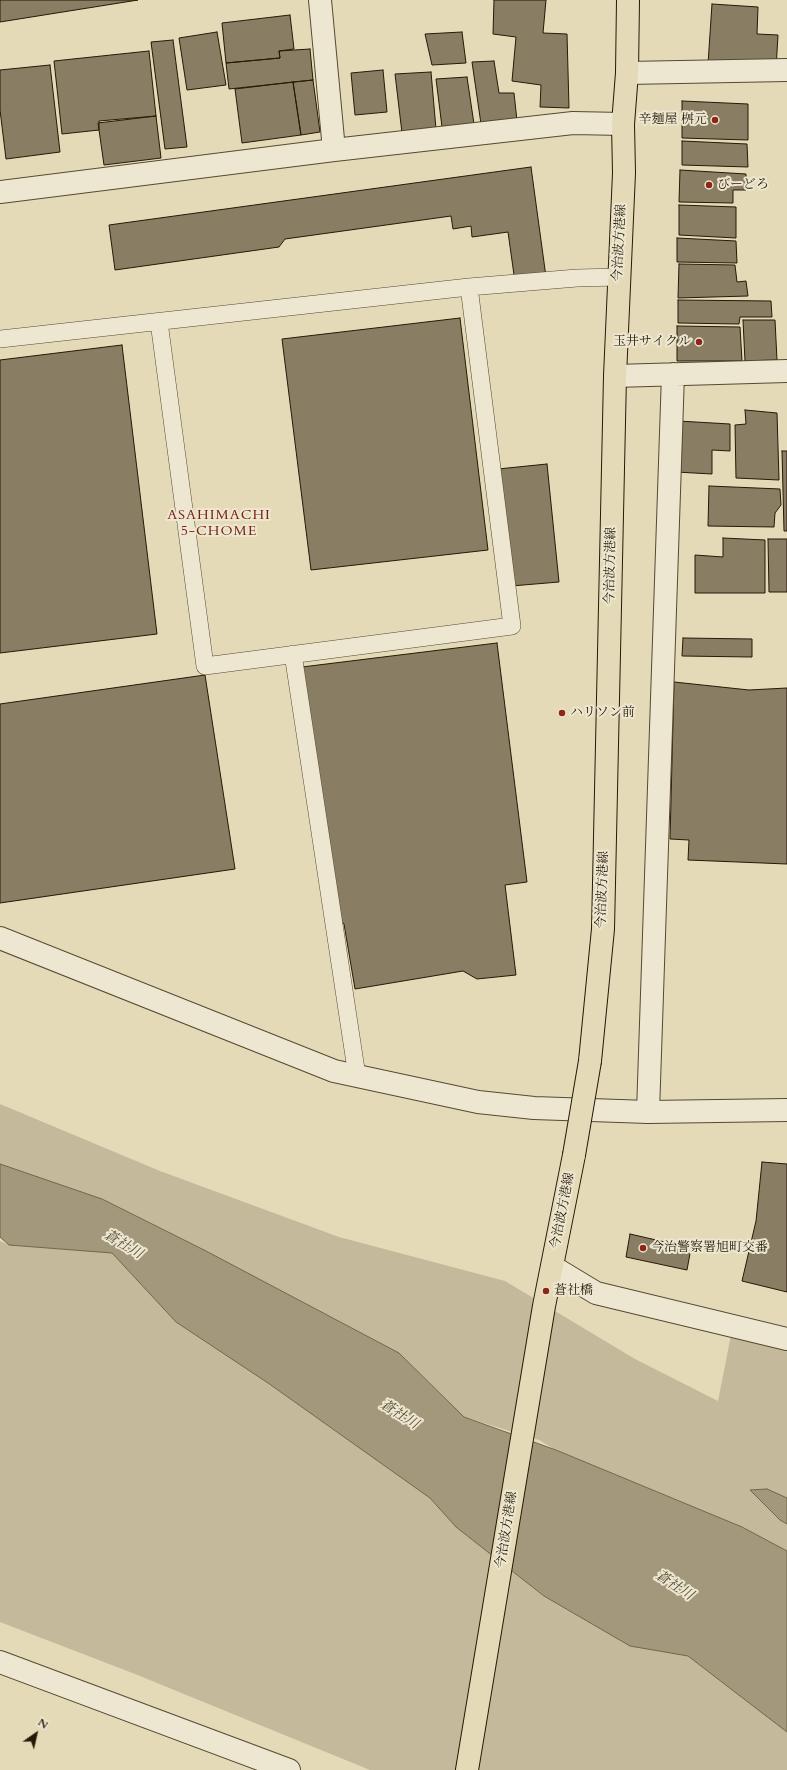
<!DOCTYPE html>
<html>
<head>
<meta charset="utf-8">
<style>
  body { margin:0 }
  #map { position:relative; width:787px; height:1770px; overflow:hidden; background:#e4dab8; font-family:Cardo,serif }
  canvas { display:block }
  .north { position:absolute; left:16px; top:1714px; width:40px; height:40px; -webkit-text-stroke:3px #ede7d1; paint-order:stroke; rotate:34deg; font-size:11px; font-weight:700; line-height:16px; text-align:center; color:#261906 }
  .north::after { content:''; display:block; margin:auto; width:14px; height:18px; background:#261906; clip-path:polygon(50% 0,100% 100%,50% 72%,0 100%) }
</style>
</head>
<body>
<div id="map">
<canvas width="787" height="1770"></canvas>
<div class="north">N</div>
</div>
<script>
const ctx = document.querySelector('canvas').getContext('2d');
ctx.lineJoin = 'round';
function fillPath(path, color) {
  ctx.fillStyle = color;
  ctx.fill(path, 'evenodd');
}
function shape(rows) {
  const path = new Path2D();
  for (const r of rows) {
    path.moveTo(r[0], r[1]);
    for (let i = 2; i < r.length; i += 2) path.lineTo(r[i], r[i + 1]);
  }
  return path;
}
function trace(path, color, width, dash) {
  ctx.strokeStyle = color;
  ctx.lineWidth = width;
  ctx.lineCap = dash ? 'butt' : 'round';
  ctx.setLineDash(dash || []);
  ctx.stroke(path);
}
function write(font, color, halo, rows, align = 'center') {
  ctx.font = font + ' Cardo,"Noto Serif JP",serif';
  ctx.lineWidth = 4;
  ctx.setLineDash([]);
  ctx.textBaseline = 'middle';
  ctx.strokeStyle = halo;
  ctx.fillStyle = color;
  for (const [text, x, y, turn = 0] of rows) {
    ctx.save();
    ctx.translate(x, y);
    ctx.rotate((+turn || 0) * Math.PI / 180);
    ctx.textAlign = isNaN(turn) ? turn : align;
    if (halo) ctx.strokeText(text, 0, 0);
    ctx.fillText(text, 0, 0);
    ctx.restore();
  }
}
fillPath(shape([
  [0,1104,160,1171,339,1237,505,1281,635,1359,718,1401,731,1335,787,1350,787,1551,742,1527,556,1450,539,1440,464,1417,399,1353,206,1251,102,1199,0,1164],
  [0,1241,9,1245,112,1253,176,1322,268,1383,430,1498,456,1527,544,1596,630,1646,688,1656,787,1732,787,1770,370,1770,135,1674,0,1622]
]), '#c4b99a');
const water = shape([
  [0,1164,102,1199,206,1251,399,1353,464,1417,556,1450,742,1527,787,1551,787,1732,688,1656,630,1646,544,1596,456,1527,430,1498,268,1383,176,1322,112,1253,9,1245,0,1237,0,1164],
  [767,1489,787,1498,787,1524,780,1520,750,1490,767,1489]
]);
fillPath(water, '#a3987b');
trace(water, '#71654c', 1);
const building = shape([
  [0,0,138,0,0,22,0,0],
  [494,0,546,0,543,33,567,34,569,108,540,107,541,85,512,81,516,37,493,34,494,0],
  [712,4,758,7,757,34,778,35,776,69,708,64,712,4],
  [290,15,294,49,279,51,280,58,226,63,222,23,290,15],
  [217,32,226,85,187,90,179,38,217,32],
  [462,32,466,63,432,65,425,34,462,32],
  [173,40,187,147,165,149,151,42,173,40],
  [310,49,313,80,229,89,226,63,280,58,279,51,310,49],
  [149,51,156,116,99,121,99,130,62,134,54,61,149,51],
  [494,61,499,93,514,93,517,121,481,124,472,62,494,61],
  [50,65,60,152,6,159,0,110,0,70,50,65],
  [383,70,387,112,355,115,351,73,383,70],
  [431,72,436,129,402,133,395,74,431,72],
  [467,77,474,124,442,127,436,79,467,77],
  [313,80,320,132,301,135,293,82,313,80],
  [293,82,301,135,242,143,235,89,293,82],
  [682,101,748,104,748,140,682,138,682,101],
  [156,116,161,158,104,165,98,123,156,116],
  [682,141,747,144,748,167,682,165,682,141],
  [531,167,546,277,515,282,508,232,472,237,471,226,453,229,451,216,285,239,279,247,115,270,109,225,531,167],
  [680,170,746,174,746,190,733,190,733,203,679,202,680,170],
  [679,205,736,207,736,238,679,235,679,205],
  [677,238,736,241,737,263,677,262,677,238],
  [679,264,735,265,737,282,746,281,748,296,678,298,679,264],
  [678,300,771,301,772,317,740,317,739,324,678,323,678,300],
  [460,318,488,550,311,570,282,339,460,318],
  [743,320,775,320,777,360,745,361,743,320],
  [677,326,740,327,742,361,677,361,677,326],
  [122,345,157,634,0,653,0,360,122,345],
  [745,410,777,413,779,480,736,478,735,425,746,424,745,410],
  [678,421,730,424,730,451,712,450,712,474,676,472,678,421],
  [782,451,787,451,787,531,784,531,782,451],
  [547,464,559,582,511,586,498,469,547,464],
  [709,486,780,489,781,505,775,513,774,527,708,526,709,486],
  [723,538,765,540,765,593,695,593,695,555,723,557,723,538],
  [768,539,787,539,787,592,769,592,768,539],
  [683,638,752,639,752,657,682,656,683,638],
  [497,643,527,882,505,885,516,975,477,979,463,971,355,989,344,924,333,911,302,667,497,643],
  [205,675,235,869,0,903,0,704,205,675],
  [674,682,749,690,787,688,787,864,688,860,689,840,670,839,674,682],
  [762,1162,787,1164,787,1292,742,1281,756,1221,762,1162],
  [630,1234,691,1248,687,1270,626,1257,630,1234]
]);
fillPath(building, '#897d63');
trace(building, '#261906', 1);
const service = shape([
  [159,322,205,666,512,626,469,287],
  [0,339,469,287,577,278,618,277],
  [293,654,357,1076]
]);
const minor = shape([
  [320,0,334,150],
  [627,73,787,70],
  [0,192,334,150,573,123,623,124],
  [615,376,787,371],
  [648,1112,673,374],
  [553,1267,596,1293,787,1339],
  [0,1662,289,1770]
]);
const tertiary = shape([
  [0,938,334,1071,478,1102,534,1108,648,1112,787,1110]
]);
const primary = shape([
  [590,1061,603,929,615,376,624,173,623,124,627,73,628,0],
  [467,1770,544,1306,574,1155]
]);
trace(service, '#564932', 18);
trace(minor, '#564932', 24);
trace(tertiary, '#564932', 24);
trace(primary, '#261906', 24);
trace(service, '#ede7d1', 17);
trace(minor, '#ede7d1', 22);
trace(tertiary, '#ede7d1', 22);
trace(primary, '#e4dab8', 22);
const primaryBridge = shape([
  [574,1155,590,1061]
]);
trace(primaryBridge, '#261906', 24, []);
trace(primaryBridge, '#e4dab8', 22);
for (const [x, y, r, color] of [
  [715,120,4,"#8f2418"],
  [709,185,4,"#8f2418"],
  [699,342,4,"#8f2418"],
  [562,713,4,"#8f2418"],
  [643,1248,4,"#8f2418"],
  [546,1291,4,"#8f2418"]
]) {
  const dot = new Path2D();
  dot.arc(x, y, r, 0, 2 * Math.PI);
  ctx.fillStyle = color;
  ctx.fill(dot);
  trace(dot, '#ede7d1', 1.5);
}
write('13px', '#261906', '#ede7d1', [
  ["辛麺屋 桝元",707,120,"right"],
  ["びーどろ",717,185],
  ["玉井サイクル",691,342,"right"],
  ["ハリソン前",570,713],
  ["今治警察署旭町交番",651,1248],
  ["蒼社橋",554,1291]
], 'left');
write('13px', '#261906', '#ede7d1', [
  ["今治波方港線",620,243,-87],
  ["今治波方港線",611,566,-89],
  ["今治波方港線",603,890,-88],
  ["今治波方港線",563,1211,-79],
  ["今治波方港線",507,1530,-81]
]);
ctx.letterSpacing = '1px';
write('14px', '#7a1f14', '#ede7d1', [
  ["ASAHIMACHI",219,516],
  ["5-CHOME",219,532]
]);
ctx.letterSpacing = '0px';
write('italic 14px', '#584c35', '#ede7d1', [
  ["蒼社川",123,1245,31],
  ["蒼社川",399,1415,32],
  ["蒼社川",674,1586,33]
]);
</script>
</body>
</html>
